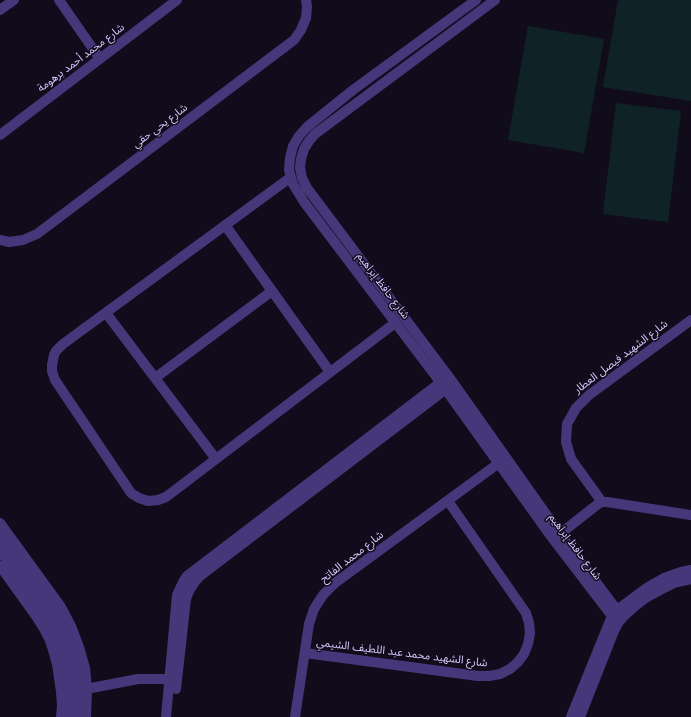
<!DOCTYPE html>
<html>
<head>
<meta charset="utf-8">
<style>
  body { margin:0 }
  canvas { display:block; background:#110c1c }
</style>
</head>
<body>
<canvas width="691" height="717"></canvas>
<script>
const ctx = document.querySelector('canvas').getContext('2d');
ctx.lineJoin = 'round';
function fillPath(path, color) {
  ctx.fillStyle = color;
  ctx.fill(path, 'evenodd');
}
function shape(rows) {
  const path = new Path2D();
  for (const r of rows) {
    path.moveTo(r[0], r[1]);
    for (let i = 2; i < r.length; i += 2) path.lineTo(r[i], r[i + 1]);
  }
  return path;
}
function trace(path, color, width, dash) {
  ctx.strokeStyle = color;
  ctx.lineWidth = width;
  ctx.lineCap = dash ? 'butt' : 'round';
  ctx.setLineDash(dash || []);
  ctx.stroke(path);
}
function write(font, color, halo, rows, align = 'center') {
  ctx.font = font + ' "Open Sans","Noto Sans Arabic",sans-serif';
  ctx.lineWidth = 3;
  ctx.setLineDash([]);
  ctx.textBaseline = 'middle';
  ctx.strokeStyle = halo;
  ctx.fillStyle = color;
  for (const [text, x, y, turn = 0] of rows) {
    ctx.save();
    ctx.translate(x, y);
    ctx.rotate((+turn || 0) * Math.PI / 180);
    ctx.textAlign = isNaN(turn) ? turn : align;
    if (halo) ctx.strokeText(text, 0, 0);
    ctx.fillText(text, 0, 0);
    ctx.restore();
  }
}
fillPath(shape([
  [618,0,691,0,691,101,603,87],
  [528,26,604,39,584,153,508,140],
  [616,103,681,111,668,222,603,214]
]), '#0f2326');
trace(shape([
  [59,0,100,59],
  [476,0,353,90,307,127,299,136,293,146,290,158,289,170,293,184,304,202,441,383,553,539,612,616,618,623],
  [495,0,315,134,309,141,304,149,301,159,300,168,302,178,307,188,449,377,560,534,617,610,624,616],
  [0,10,14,0],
  [0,135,177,0],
  [291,177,63,344,56,351,54,355,52,365,52,371,55,380,131,493,139,498,148,501,158,500,166,497,395,323],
  [225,225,330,372],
  [0,240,9,242,23,240,37,234,294,40,301,30,306,18,307,6,306,0],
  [106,313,216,459],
  [155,378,272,291],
  [602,502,571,459,566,442,567,424,576,408,589,395,691,320],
  [0,523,61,607,71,626,79,647,85,668,87,689,86,717],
  [0,537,51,607,65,633,74,661,77,675,79,690,79,717],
  [556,537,598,504,602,502,607,502,691,515],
  [0,551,43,611,57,636,62,650,68,678,70,706,69,717],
  [0,566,36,616,43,627,49,638,53,650,57,664,61,692,62,706,61,717],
  [305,653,478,676,489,676,500,674,510,669,518,662,524,654,528,644,530,633,529,623,526,613,448,501],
  [176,689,186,599,189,591,194,583,200,576,450,386],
  [81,690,138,679,170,679],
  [166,717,177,595,183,582,187,576,445,379],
  [295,717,309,624,314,609,323,595,335,583,503,460],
  [571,717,612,616,617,610,648,587,664,578,681,572,691,570],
  [580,717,614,631,618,623,624,616,635,606,647,597,660,590,674,583,691,579]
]), '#45387a', 10);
write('11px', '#d7c8fd', '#110c1c', [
  ["شارع محمد أحمد برهومة",81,58,-37],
  ["شارع يحي حقي",160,126,-37],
  ["شارع حافظ إبراهيم",383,286,53],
  ["شارع الشهيد فيصل العطار",621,357,-37],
  ["شارع حافظ إبراهيم",575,547,53],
  ["شارع محمد الفاتح",352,557,-38],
  ["شارع الشهيد محمد عبد اللطيف الشيمي",402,653,7]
]);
</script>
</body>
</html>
